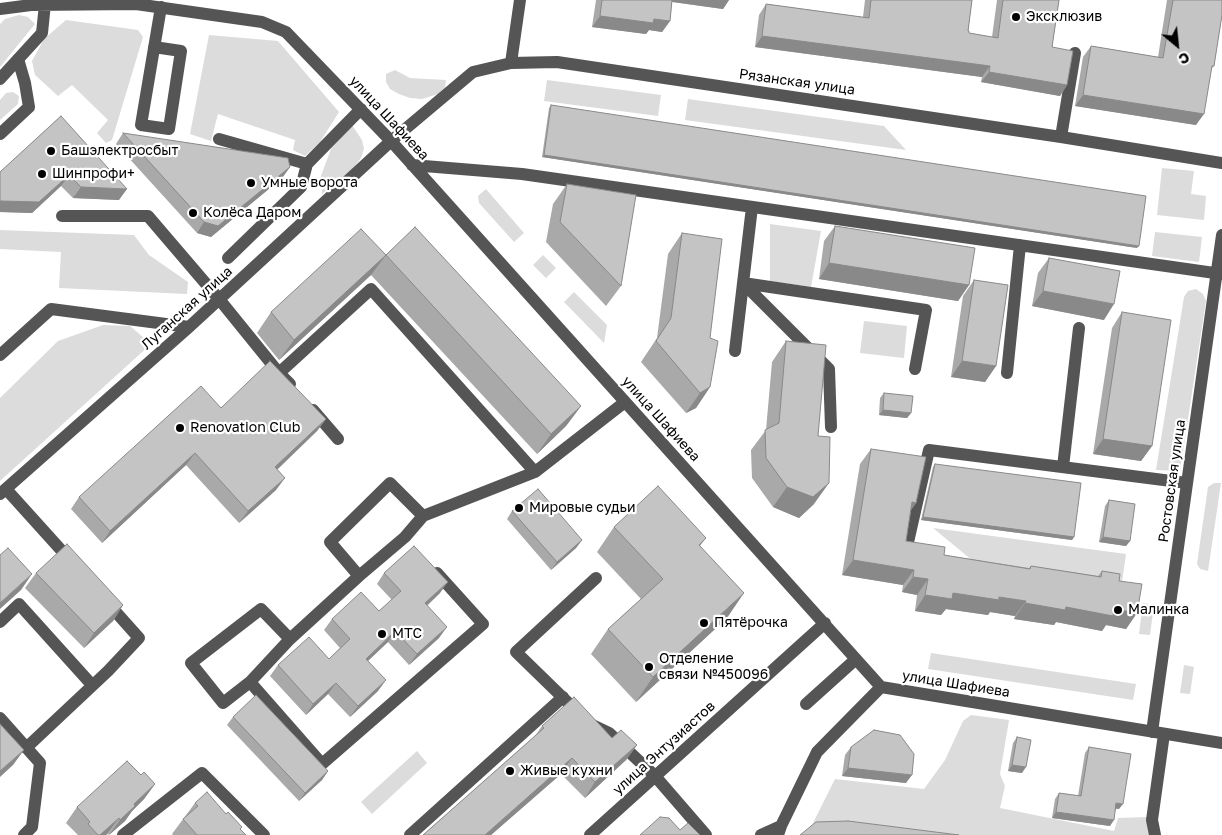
<!DOCTYPE html>
<html>
<head>
<meta charset="utf-8">
<style>
  body { margin:0 }
  #map { position:relative; width:1222px; height:835px; overflow:hidden; background:#fff; font-family:"Golos Text",sans-serif }
  canvas { display:block }
  .north { position:absolute; left:1152px; top:20px; width:50px; height:50px; -webkit-text-stroke:4px #fff; paint-order:stroke; rotate:152deg; font-size:14px; font-weight:700; line-height:20px; text-align:center; color:#000 }
  .north::after { content:''; display:block; margin:auto; width:18px; height:22px; background:#000; clip-path:polygon(50% 0,100% 100%,50% 72%,0 100%) }
</style>
</head>
<body>
<div id="map">
<canvas width="1222" height="835"></canvas>
<div class="north">С</div>
</div>
<script>
const ctx = document.querySelector('canvas').getContext('2d');
ctx.lineJoin = 'round';
function fillPath(path, color) {
  ctx.fillStyle = color;
  ctx.fill(path, 'evenodd');
}
function shape(rows) {
  const path = new Path2D();
  for (const r of rows) {
    path.moveTo(r[0], r[1]);
    for (let i = 2; i < r.length; i += 2) path.lineTo(r[i], r[i + 1]);
  }
  return path;
}
function trace(path, color, width, dash) {
  ctx.strokeStyle = color;
  ctx.lineWidth = width;
  ctx.lineCap = dash ? 'butt' : 'round';
  ctx.setLineDash(dash || []);
  ctx.stroke(path);
}
function write(font, color, halo, rows, align = 'center') {
  ctx.font = font + ' "Golos Text",sans-serif';
  ctx.lineWidth = 4.5;
  ctx.setLineDash([]);
  ctx.textBaseline = 'middle';
  ctx.strokeStyle = halo;
  ctx.fillStyle = color;
  for (const [text, x, y, turn = 0] of rows) {
    ctx.save();
    ctx.translate(x, y);
    ctx.rotate((+turn || 0) * Math.PI / 180);
    ctx.textAlign = isNaN(turn) ? turn : align;
    if (halo) ctx.strokeText(text, 0, 0);
    ctx.fillText(text, 0, 0);
    ctx.restore();
  }
}
fillPath(shape([
  [19,15,28,17,35,24,0,67,0,24,5,19],
  [66,20,138,30,143,37,112,140,106,143,97,133,108,120,72,85,58,96,35,75,32,61,44,39],
  [209,35,278,41,339,112,320,142,305,156,293,150,295,140,218,114,211,141,190,134],
  [395,70,410,78,446,80,445,87,438,94,422,99,410,98,399,94,390,89,386,82,386,74],
  [547,80,661,95,658,116,544,101],
  [13,92,19,96,18,104,0,120,0,100,6,93],
  [688,99,884,126,906,150,685,120],
  [352,125,362,140,364,149,361,158,352,170,322,194,321,176,331,149],
  [1162,168,1194,171,1191,194,1206,196,1204,220,1157,215],
  [486,189,524,233,514,242,479,203,478,196],
  [770,224,821,231,811,287,770,281],
  [0,230,134,235,149,255,188,282,187,294,59,288,61,252,0,249],
  [1155,232,1202,237,1199,262,1152,256],
  [543,255,556,268,546,278,533,265],
  [1196,289,1203,294,1206,301,1180,471,1156,470,1184,297,1188,291],
  [574,292,607,325,604,343,564,302],
  [864,321,907,326,904,358,860,353],
  [103,325,130,326,151,344,0,481,0,398,58,341],
  [1214,483,1221,483,1208,571,1200,569,1197,564,1208,487],
  [933,528,1126,554,1122,582,973,561],
  [1143,603,1154,605,1150,635,1139,634],
  [931,653,1136,684,1133,700,928,669],
  [1184,665,1194,667,1190,694,1180,693],
  [971,715,1009,720,1000,774,1005,786,1000,808,1114,831,1118,818,1148,817,1151,835,807,835,835,779,924,789,945,760,963,721],
  [417,751,427,763,372,814,361,802]
]), '#dcdcdc');
trace(shape([
  [0,9,31,5,136,4,262,22,286,32,391,141,881,687,1222,743],
  [154,47,181,51,169,129,141,125,161,7],
  [511,63,520,0],
  [0,79,42,33,45,4],
  [0,134,29,107,25,83,18,59],
  [1061,137,1075,53],
  [219,139,307,164,361,109],
  [412,165,522,174,1222,274],
  [62,216,148,216,219,299,279,373],
  [228,258,301,187,307,164],
  [743,283,926,310,915,369],
  [743,283,829,369,831,427],
  [735,351,752,207],
  [0,355,51,309,189,327],
  [1007,373,1020,245],
  [290,384,279,373,371,289,535,472,625,402],
  [313,410,338,439],
  [1063,467,1079,328],
  [6,489,71,561],
  [0,494,189,327,391,141,473,72,511,63,557,62,1061,137,1222,163],
  [906,551,929,450,1187,483],
  [359,576,330,542,390,483,423,516],
  [596,578,516,652,590,724,609,733,655,776,706,835],
  [0,622,19,604,92,685],
  [290,639,261,609,191,663,223,703,250,682,290,639,359,576,405,537,423,516,535,472],
  [250,682,322,764,483,624,437,573],
  [806,704,856,659],
  [0,718,40,763,32,827,24,835],
  [1152,732,1222,235],
  [26,748,108,671,139,638,106,601],
  [123,835,202,773,264,835],
  [410,835,563,697],
  [590,835,825,623],
  [761,835,781,826],
  [778,835,781,826,817,752,881,687],
  [1155,835,1152,820,1164,734]
]), '#555', 12);
fillPath(shape([
  [596,0,729,0,723,9,672,2,670,21,662,32,649,30,646,34,592,27],
  [865,0,972,0,968,31,969,33,992,37,997,0,1059,0,1052,47,1067,85,1060,96,981,82,982,77,755,47,759,15,766,4,863,17],
  [1167,0,1222,0,1214,66,1211,69,1196,125,1075,106,1083,57,1091,46,1158,57],
  [551,105,1137,248,542,157,549,108],
  [61,116,119,200,73,198,61,186,32,213,0,212,0,172],
  [123,133,290,167,282,178,211,237,197,233,116,144],
  [567,184,621,286,606,306,546,242,553,204],
  [835,226,969,285,958,301,819,279,824,241],
  [682,233,710,338,710,387,696,408,686,413,641,362,657,338,668,254],
  [386,255,581,406,566,426,537,454,371,275,279,360,257,333,271,312],
  [1049,258,1104,320,1032,306,1038,273],
  [974,280,996,366,985,382,951,377,963,296],
  [1122,312,1152,446,1141,461,1093,454,1112,328],
  [786,341,818,436,814,504,799,518,773,507,752,478,751,450,766,430,772,362],
  [884,393,911,413,907,418,879,415,880,398],
  [221,408,326,419,317,431,277,470,276,490,239,523,186,465,102,543,71,509,79,497],
  [871,449,916,503,911,510,906,541,944,555,1029,568,1031,566,1098,576,1102,571,1119,581,1137,613,1126,629,1106,625,1102,631,1056,622,1054,625,1014,619,1015,616,990,612,988,615,946,609,941,615,915,611,917,595,902,592,903,585,842,575,860,464],
  [935,464,1074,537,1072,540,921,520,933,467],
  [1109,500,1130,541,1126,546,1099,542,1105,506],
  [512,511,582,540,576,548,551,570,507,519],
  [614,527,706,538,700,546,727,618,636,702,591,654,608,629,641,599,597,552],
  [36,573,123,605,113,621,84,648,25,588],
  [384,573,440,593,427,606,439,638,409,665,388,642,368,661,378,691,350,717,328,694,306,715,270,676,278,665,329,659,340,648,324,630,332,619,379,611,392,600,377,584],
  [233,717,328,771,322,780,299,801,227,725],
  [542,726,612,738,637,745,626,760,585,798,561,774,491,835,423,835,535,736],
  [1017,737,1022,773,1008,771,1013,743],
  [851,747,906,783,842,776,845,755],
  [1089,747,1119,809,1116,809,1110,826,1052,818,1055,799,1059,793,1078,796,1085,753],
  [141,775,155,784,144,799,132,811,125,821,109,835,108,834,106,835,78,835,66,823,77,807],
  [195,803,240,829,246,835,173,835,172,834]
]), '#a9a9a9');
fillPath(shape([
  [667,0,729,0,723,9,666,1],
  [600,16,654,19,670,21,662,32,649,30,646,34,592,27],
  [762,36,990,66,982,77,755,47],
  [989,72,1067,85,1060,96,981,82],
  [1083,95,1204,114,1196,125,1075,106],
  [544,155,1139,246,1137,248,542,157],
  [290,167,282,178,211,237,197,233,204,222],
  [69,175,61,186,32,213,0,212,0,201],
  [81,187,127,189,119,200,73,198],
  [386,255,371,275,279,360,294,340],
  [829,263,969,285,958,301,819,279],
  [1043,291,1114,304,1104,320,1032,306],
  [962,361,996,366,985,382,951,377],
  [710,387,696,408,686,413,700,393],
  [581,406,566,426,537,454,551,434],
  [883,410,911,413,907,418,879,415],
  [326,419,317,431,267,479,275,467],
  [1103,439,1152,446,1141,461,1093,454],
  [195,453,186,465,102,543,110,531],
  [285,478,276,490,239,523,248,511],
  [829,483,814,504,799,518,773,507,787,487],
  [912,502,916,503,905,518],
  [923,517,1074,537,1072,540,921,520],
  [1103,537,1130,541,1126,546,1099,542],
  [582,540,576,548,551,570,557,562],
  [853,560,914,570,903,585,842,575],
  [32,574,21,590,0,609,0,603],
  [913,577,928,579,917,595,902,592],
  [448,582,440,593,417,614,425,603],
  [744,593,727,618,636,702,653,677],
  [953,593,999,597,1026,601,1015,616,990,612,988,615,946,609,941,615,915,611,925,595],
  [1025,603,1066,607,1114,609,1137,613,1126,629,1106,625,1102,631,1056,622,1054,625,1014,619],
  [123,605,113,621,84,648,94,633],
  [447,627,439,638,409,665,417,654],
  [395,631,388,642,358,670,366,659],
  [386,680,378,691,350,717,358,706],
  [336,683,328,694,306,715,313,704],
  [637,745,626,760,585,798,595,782],
  [24,750,13,765,0,777,0,771],
  [572,758,561,774,491,835,485,835],
  [1012,765,1026,767,1022,773,1008,771],
  [848,768,912,775,906,783,842,776],
  [328,771,322,780,299,801,305,793],
  [155,784,144,799,132,811,125,821,109,835,120,820,134,804],
  [1116,803,1123,804,1119,809,1113,808],
  [1056,812,1114,820,1110,826,1052,818],
  [119,818,106,835,100,835]
]), '#898989');
const building = shape([
  [602,0,672,0,670,21,654,19,653,23,600,16,602,0],
  [871,0,972,0,968,31,969,31,969,33,998,38,1003,0,1059,0,1052,47,1073,51,1067,85,989,72,990,66,762,36,766,4,869,18,871,0],
  [1173,0,1222,0,1222,15,1214,66,1212,66,1204,114,1083,95,1091,46,1163,58,1173,0],
  [551,105,1146,196,1139,246,544,155,551,105],
  [61,116,127,189,81,187,69,175,39,202,0,201,0,172,61,116],
  [123,133,288,158,290,167,218,226,204,222,123,133],
  [567,184,636,195,621,286,560,222,567,184],
  [835,226,975,248,969,285,829,263,835,226],
  [415,227,581,406,551,434,386,255,415,227],
  [361,229,386,255,294,340,271,312,361,229],
  [682,233,722,239,710,338,718,341,710,387,700,393,656,341,671,318,682,233],
  [1049,258,1120,271,1114,304,1043,291,1049,258],
  [974,280,1008,285,996,366,962,361,974,280],
  [1122,312,1171,320,1152,446,1103,439,1122,312],
  [786,341,826,345,818,436,830,437,829,483,813,497,787,487,766,458,765,430,779,423,786,341],
  [270,361,326,419,275,467,285,478,248,511,195,453,110,531,79,497,201,386,221,408,270,361],
  [884,393,913,396,911,413,883,410,884,393],
  [871,449,926,457,916,503,912,502,906,541,945,547,944,555,1030,569,1031,566,1101,577,1102,571,1120,574,1119,581,1142,584,1137,613,1114,609,1113,616,1066,607,1065,610,1025,603,1026,601,999,597,999,600,953,593,952,599,925,595,928,579,913,577,914,570,853,560,871,449],
  [935,464,1081,483,1074,537,923,517,935,464],
  [658,486,706,538,699,545,744,593,653,677,608,629,663,579,614,527,658,486],
  [538,489,582,540,557,562,512,511,538,489],
  [1109,500,1135,504,1130,541,1103,537,1109,500],
  [67,544,123,605,94,633,36,573,67,544],
  [414,546,448,582,425,603,447,627,417,654,395,631,366,659,386,680,358,706,336,683,313,704,278,665,309,637,329,659,350,639,332,619,361,592,379,611,401,591,384,573,414,546],
  [8,548,32,574,0,603,0,555,8,548],
  [256,695,328,771,305,793,233,717,256,695],
  [574,697,612,738,621,730,637,745,595,782,572,758,485,835,423,835,544,728,542,726,574,697],
  [0,724,24,750,0,771,0,724],
  [874,730,900,735,914,754,912,775,848,768,851,747,874,730],
  [1017,737,1031,740,1026,767,1012,765,1017,737],
  [1089,747,1131,754,1123,804,1116,803,1114,820,1056,812,1059,793,1081,796,1089,747],
  [127,761,141,775,144,772,155,784,134,804,135,806,120,820,119,818,100,835,98,835,88,824,90,822,77,807,127,761],
  [207,792,226,814,228,812,242,827,240,829,246,835,197,835,183,819,198,806,195,803,207,792],
  [660,817,669,818,680,830,688,823,700,835,640,835,660,817],
  [848,821,959,835,800,835,816,822,848,821]
]);
fillPath(building, '#c4c4c4');
trace(building, '#898989', 1);
for (const [x, y, r, color] of [
  [1016,17,5,"#000"],
  [51,151,5,"#000"],
  [42,174,5,"#000"],
  [251,183,5,"#000"],
  [193,213,5,"#000"],
  [180,428,5,"#000"],
  [519,508,5,"#000"],
  [1118,610,5,"#000"],
  [704,623,5,"#000"],
  [382,634,5,"#000"],
  [649,667,5,"#000"],
  [510,771,5,"#000"]
]) {
  const dot = new Path2D();
  dot.arc(x, y, r, 0, 2 * Math.PI);
  ctx.fillStyle = color;
  ctx.fill(dot);
  trace(dot, '#fff', 2);
}
write('14px', '#000', '#fff', [
  ["Эксклюзив",1026,17],
  ["Башэлектросбыт",61,151],
  ["Шинпрофи+",52,174],
  ["Умные ворота",261,183],
  ["Колёса Даром",203,213],
  ["Renovation Club",190,428],
  ["Мировые судьи",529,508],
  ["Малинка",1128,610],
  ["Пятёрочка",714,623],
  ["МТС",392,634],
  ["Отделение",659,659],
  ["связи №450096",659,675],
  ["Живые кухни",520,771]
], 'left');
write('14px', '#000', '#fff', [
  ["Рязанская улица",797,82,8],
  ["улица Шафиева",389,118,47],
  ["Луганская улица",187,308,-42],
  ["улица Шафиева",661,419,48],
  ["Ростовская улица",1172,481,-82],
  ["улица Шафиева",956,684,9],
  ["улица Энтузиастов",664,748,-42]
]);
</script>
</body>
</html>
